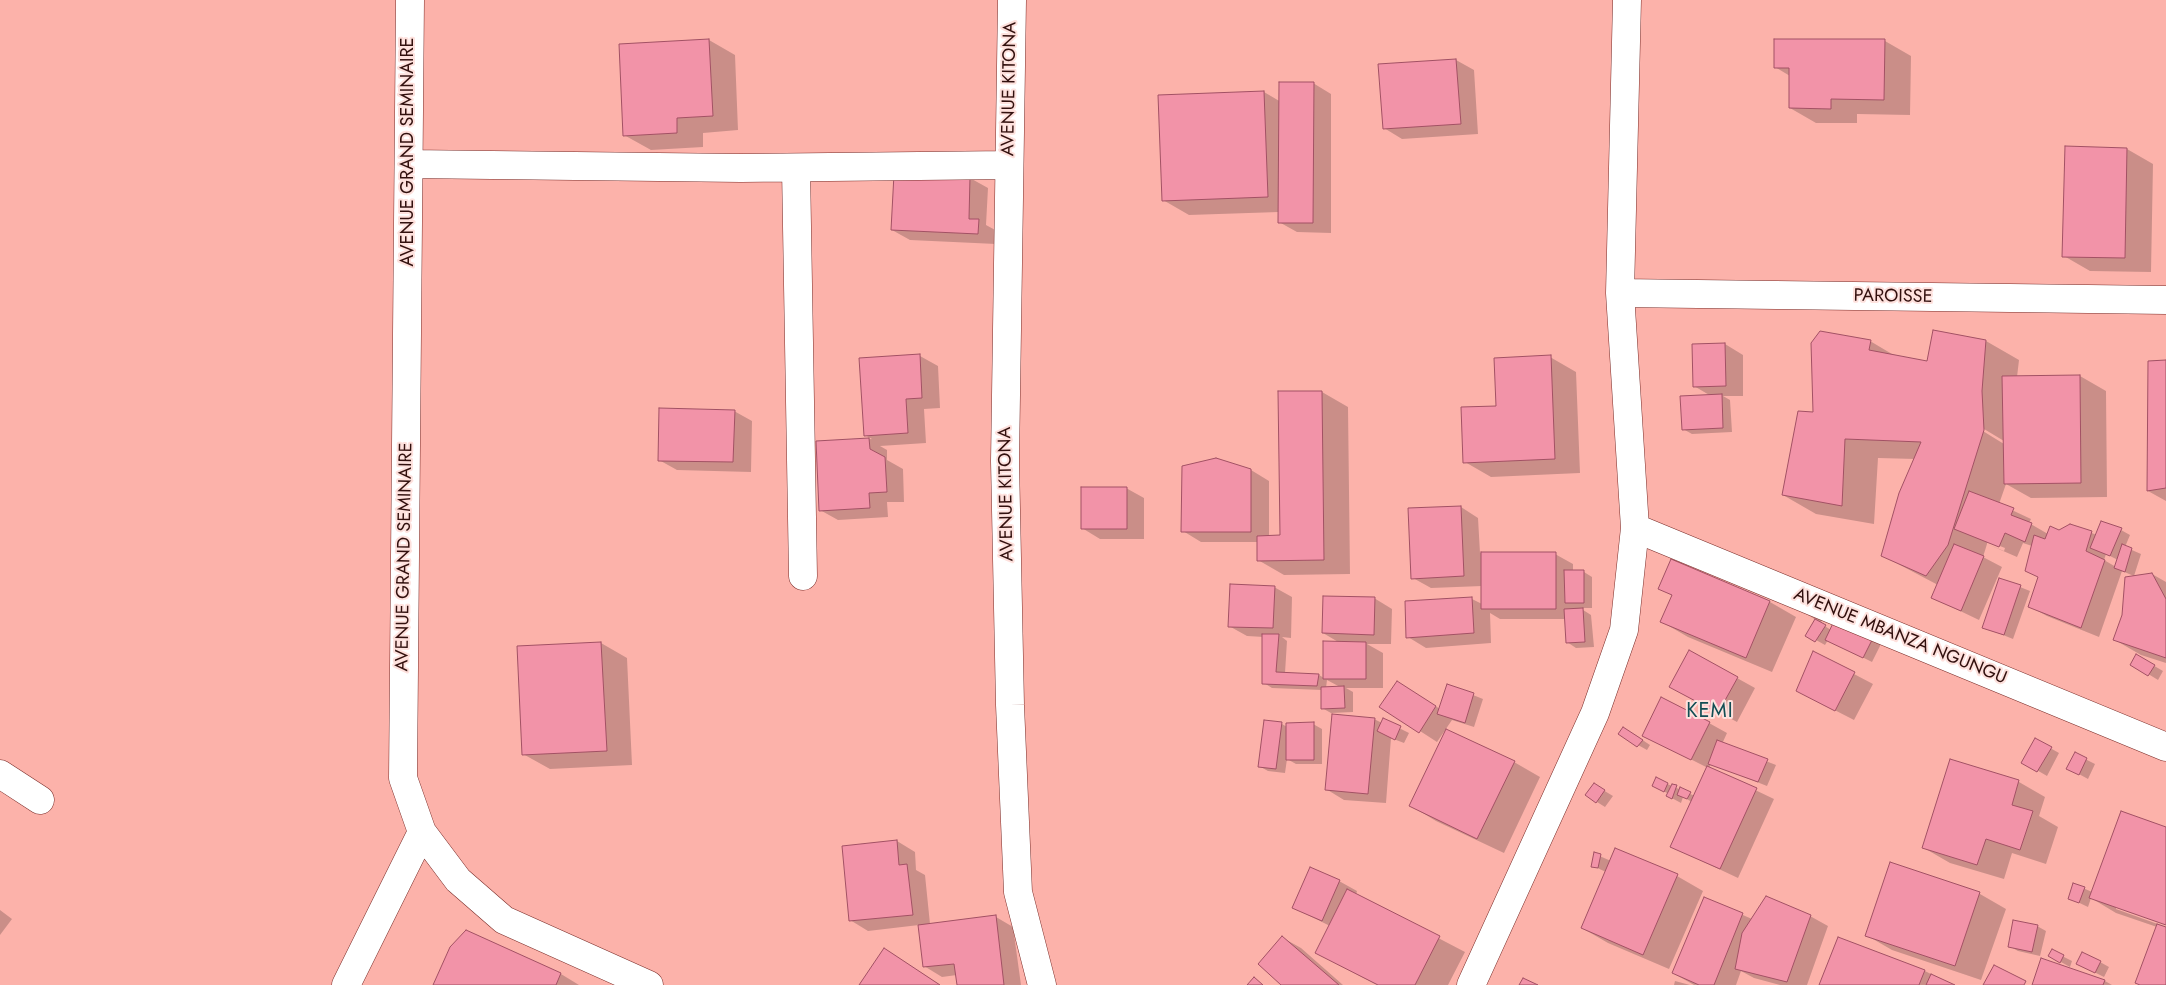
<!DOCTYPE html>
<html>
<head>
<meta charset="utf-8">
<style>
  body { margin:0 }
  canvas { display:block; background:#fcb2aa }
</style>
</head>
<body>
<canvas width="2166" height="985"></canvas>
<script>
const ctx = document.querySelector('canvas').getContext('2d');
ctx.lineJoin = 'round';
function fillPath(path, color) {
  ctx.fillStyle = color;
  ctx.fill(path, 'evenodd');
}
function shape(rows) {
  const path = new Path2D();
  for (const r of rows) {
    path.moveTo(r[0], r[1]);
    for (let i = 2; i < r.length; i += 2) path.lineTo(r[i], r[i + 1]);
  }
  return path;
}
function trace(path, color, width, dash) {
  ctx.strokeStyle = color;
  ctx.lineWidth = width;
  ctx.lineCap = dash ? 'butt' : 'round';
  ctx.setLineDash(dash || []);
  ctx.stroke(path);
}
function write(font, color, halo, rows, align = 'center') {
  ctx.font = font + ' Jost,sans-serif';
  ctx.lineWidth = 4;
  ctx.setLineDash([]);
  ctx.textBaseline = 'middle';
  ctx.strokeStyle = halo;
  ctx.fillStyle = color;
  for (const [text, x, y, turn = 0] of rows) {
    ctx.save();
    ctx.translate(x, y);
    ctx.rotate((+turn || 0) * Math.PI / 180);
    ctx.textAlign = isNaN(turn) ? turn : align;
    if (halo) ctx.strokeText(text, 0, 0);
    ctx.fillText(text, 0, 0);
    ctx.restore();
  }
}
fillPath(shape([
  [709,40,735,55,738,130,703,133,703,147,651,150,624,135],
  [1885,41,1911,56,1910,115,1857,114,1857,123,1816,123,1790,108,1790,76,1775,67],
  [1456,60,1474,70,1478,134,1402,139,1384,128,1380,65],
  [1313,83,1331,94,1331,233,1297,232,1279,222,1279,212,1189,215,1163,200,1264,92,1281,102],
  [2127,149,2153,164,2151,272,2090,271,2064,256],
  [970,178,988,188,986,225,997,231,996,244,910,240,892,230],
  [1870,341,1897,357,1928,362,1986,341,2019,360,2017,377,2080,376,2106,391,2107,497,2031,498,2006,484,1999,504,2031,519,2029,523,2048,534,2059,532,2070,525,2097,535,2121,530,2130,535,2125,547,2141,554,2134,576,2122,571,2099,637,2047,616,2029,606,2039,578,2032,546,2023,543,2017,557,1987,544,1983,557,2002,567,1979,620,1933,598,1938,585,1883,556,1915,459,1878,458,1874,524,1816,514,1783,495,1814,413],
  [1979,426,2004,441,2004,444,1978,428],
  [1987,541,2005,548,2004,551,1987,544],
  [2106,554,2118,560,2116,567,2104,560],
  [1725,344,1743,355,1743,396,1723,396,1730,400,1732,432,1692,434,1683,429,1711,396,1694,386],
  [920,356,938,366,940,408,924,409,926,443,880,446,887,450,887,460,903,469,904,502,887,502,888,517,838,520,820,510,817,442,872,439,865,435],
  [1550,357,1576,372,1580,473,1491,477,1465,462,1498,407],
  [2166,362,2166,501,2148,491],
  [1322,392,1348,407,1350,574,1284,575,1258,560,1258,542,1201,542,1183,531,1251,470,1269,481,1269,537,1281,537],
  [734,411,752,421,751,472,677,470,659,460],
  [1126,488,1144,498,1144,539,1100,539,1082,528],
  [1461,507,1478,518,1480,553,1555,554,1573,564,1573,571,1584,572,1592,577,1592,608,1580,608,1591,615,1594,647,1576,648,1567,642,1566,619,1500,619,1490,613,1491,643,1426,648,1408,637,1472,599,1482,604,1482,586,1431,588,1413,578],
  [1671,560,1770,602,1796,617,1772,672,1688,637,1662,622,1673,596,1659,588],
  [2152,574,2166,582,2166,663,2141,655,2115,640],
  [2000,579,2030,591,2013,639,1983,627],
  [1274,587,1292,597,1291,638,1282,637,1287,641,1285,673,1319,675,1324,678,1340,643,1323,633,1374,598,1392,609,1391,644,1367,644,1383,653,1383,688,1346,688,1353,692,1353,712,1331,713,1322,708,1322,690,1272,688,1264,683,1264,637,1247,636,1229,626],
  [1327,680,1340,687,1326,688],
  [1813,607,1826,616,1820,623,1831,630,1872,639,1881,644,1872,662,1828,640,1825,645,1807,635,1816,620,1808,615],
  [601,643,627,658,632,765,550,769,523,754],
  [1690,652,1755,688,1737,722,1689,696],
  [1814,653,1873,684,1854,720,1815,700],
  [2137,656,2163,671,2158,680,2132,664],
  [1448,685,1483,699,1474,727,1452,720,1437,742,1420,731,1415,693,1440,709],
  [1374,719,1382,723,1383,720,1409,733,1404,743,1391,738,1386,803,1344,800,1326,789],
  [1709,723,1727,733,1722,744,1776,765,1767,786,1711,764,1709,768,1774,799,1738,878,1672,847,1692,802,1683,797,1681,803,1668,796,1669,794,1653,786,1656,779,1695,796,1708,768,1643,735],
  [1282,724,1287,727,1313,724,1322,729,1322,764,1296,764,1287,759,1285,773,1268,771,1259,766],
  [1632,733,1650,745,1647,750,1638,745],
  [2036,740,2059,753,2047,776,2023,762],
  [2075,754,2095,764,2088,779,2077,773],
  [1951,761,2019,782,2045,797,2039,816,2058,827,2046,864,2012,853,2004,879,1950,863,1924,848],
  [1514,762,1540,777,1504,853,1436,821,1411,806],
  [1603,790,1613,796,1605,807,1597,802],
  [2166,829,2166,924,2116,907,2116,909,2166,927,2166,985,2141,985,2157,927,2116,913,2091,898,2088,907,2069,898,2074,884,2092,892],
  [897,841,915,852,916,870,925,875,930,924,996,917,1013,927,1021,985,958,985,957,975,942,977,924,966,919,925,868,931,850,920],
  [1595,854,1611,861,1677,876,1703,891,1669,969,1608,943,1582,928,1606,872,1593,866],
  [1891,863,1980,894,2006,909,1981,980,1892,950,1866,935],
  [1339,881,1357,891,1356,895,1465,952,1448,985,1377,985,1317,953,1330,926,1294,908],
  [1704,898,1752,919,1810,916,1828,926,1807,985,1780,985,1754,978,1741,971,1736,985,1694,985,1673,973],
  [0,910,12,919,0,935],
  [2037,926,2046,931,2040,956,2018,951,2009,946],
  [466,932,561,974,579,985,434,985],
  [1283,938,1301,948,1343,985,1283,985],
  [1839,938,1925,971,1952,985,1821,985],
  [885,949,902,960,940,985,860,985],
  [2052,951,2072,961,2070,967,2050,956],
  [2100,962,2109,967,2104,977,2086,968],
  [1675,981,1690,985,1674,985],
  [2105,981,2112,985,2034,985]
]), '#0003');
const building = shape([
  [709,39,713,116,677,118,677,133,623,136,619,44,709,39],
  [1774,39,1885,39,1884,100,1831,99,1831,109,1789,108,1789,68,1774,68,1774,39],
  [1456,59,1461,124,1383,129,1378,64,1456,59],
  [1279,82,1314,82,1313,223,1278,223,1279,82],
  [1264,91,1268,197,1162,201,1158,95,1264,91],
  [2065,146,2127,148,2125,258,2062,257,2065,146],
  [894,174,970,177,969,219,979,219,978,234,891,230,894,174],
  [1933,330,1986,340,1982,391,1984,430,1948,545,1926,576,1881,556,1899,493,1921,442,1845,439,1842,506,1782,495,1798,411,1813,412,1811,343,1820,331,1871,340,1869,350,1927,361,1933,330],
  [1725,343,1726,386,1693,387,1692,344,1725,343],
  [920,354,922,398,906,399,908,433,864,436,859,358,920,354],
  [1551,355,1555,459,1463,463,1461,407,1496,406,1494,358,1551,355],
  [2166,360,2166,488,2147,491,2148,361,2166,360],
  [2080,375,2081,483,2004,484,2002,376,2080,375],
  [1278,391,1322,391,1324,560,1257,561,1257,536,1280,535,1278,391],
  [1722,394,1723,428,1682,430,1680,396,1722,394],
  [659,408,735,410,733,462,658,461,659,408],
  [869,438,870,449,885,457,887,492,869,493,870,508,819,511,816,441,869,438],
  [1216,458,1251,469,1251,532,1181,532,1182,466,1216,458],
  [1081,487,1127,487,1127,529,1081,529,1081,487],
  [1969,491,2014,508,2011,515,2032,523,2025,542,2005,533,1999,547,1954,529,1969,491],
  [1461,506,1464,576,1411,579,1408,508,1461,506],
  [2101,521,2122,528,2110,556,2090,548,2101,521],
  [2070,524,2092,531,2086,551,2105,560,2081,628,2028,607,2038,577,2025,571,2034,535,2045,539,2050,526,2059,530,2070,524],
  [1954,544,1984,556,1961,611,1931,598,1954,544],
  [2122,544,2132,548,2125,572,2114,568,2122,544],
  [1481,552,1556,552,1556,609,1481,609,1481,552],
  [1671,559,1770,601,1746,658,1660,622,1672,595,1658,589,1671,559],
  [1564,570,1584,570,1584,603,1565,603,1564,570],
  [2152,573,2166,599,2166,658,2113,640,2122,615,2125,577,2152,573],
  [1999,578,2021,585,2004,635,1982,628,1999,578],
  [1230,584,1275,586,1273,628,1228,627,1230,584],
  [1323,596,1375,597,1374,635,1322,633,1323,596],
  [1472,597,1474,633,1406,638,1405,601,1472,597],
  [1583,608,1585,642,1566,643,1564,609,1583,608],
  [1815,619,1826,625,1815,642,1805,636,1815,619],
  [1835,619,1873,638,1863,658,1825,640,1835,619],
  [1262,634,1279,634,1276,672,1319,674,1317,686,1262,684,1262,634],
  [1323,641,1366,642,1366,679,1323,679,1323,641],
  [601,642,607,751,522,755,517,646,601,642],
  [1689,650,1738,677,1718,713,1669,687,1689,650],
  [1813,651,1855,672,1835,711,1796,691,1813,651],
  [2136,654,2155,665,2148,676,2130,665,2136,654],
  [1397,681,1436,706,1419,733,1379,707,1397,681],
  [1447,684,1474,693,1465,723,1437,714,1447,684],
  [1344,686,1345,708,1321,709,1321,687,1344,686],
  [1661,697,1710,722,1691,760,1642,736,1661,697],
  [1332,714,1375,718,1368,794,1325,790,1332,714],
  [1383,718,1401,726,1395,740,1377,731,1383,718],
  [1264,720,1282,722,1276,769,1258,767,1264,720],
  [1314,722,1314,760,1286,760,1286,723,1314,722],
  [1623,727,1643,740,1637,747,1618,734,1623,727],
  [1446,729,1515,761,1477,839,1409,806,1446,729],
  [2035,738,2052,747,2037,772,2021,763,2035,738],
  [1717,740,1768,759,1758,782,1708,764,1717,740],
  [2075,752,2087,758,2079,775,2066,769,2075,752],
  [1950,759,2019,780,2012,805,2033,811,2020,850,1986,839,1977,865,1922,848,1950,759],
  [1707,766,1757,788,1720,869,1670,847,1707,766],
  [1656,777,1668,783,1664,792,1652,786,1656,777],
  [1594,783,1605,790,1596,803,1585,795,1594,783],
  [1672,784,1677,785,1672,799,1666,796,1672,784],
  [1680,787,1691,792,1687,799,1677,795,1680,787],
  [2121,811,2166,827,2166,925,2089,898,2121,811],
  [897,840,899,865,907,864,913,915,849,921,842,846,897,840],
  [1615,848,1678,874,1643,955,1581,928,1615,848],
  [1594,852,1601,854,1598,868,1591,867,1594,852],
  [1890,862,1980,892,1955,966,1865,936,1890,862],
  [1310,867,1340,880,1322,921,1292,908,1310,867],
  [2073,883,2085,887,2079,903,2068,899,2073,883],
  [1347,889,1440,936,1415,985,1378,985,1315,953,1347,889],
  [1766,896,1811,915,1787,982,1735,969,1742,933,1766,896],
  [1704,897,1743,913,1714,985,1699,985,1672,973,1704,897],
  [996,915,1004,985,957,985,954,964,923,967,918,925,996,915],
  [2013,920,2038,925,2032,952,2008,947,2013,920],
  [2157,924,2166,927,2166,985,2140,985,2135,983,2157,924],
  [466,930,561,973,556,985,433,985,450,947,466,930],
  [1282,936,1339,985,1281,985,1258,964,1282,936],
  [1838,937,1925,970,1919,985,1819,985,1838,937],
  [884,948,940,985,859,985,884,948],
  [2052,949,2064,955,2060,963,2048,956,2052,949],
  [2082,952,2101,961,2095,973,2076,964,2082,952],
  [2041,958,2105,980,2103,985,2032,985,2041,958],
  [1994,965,2026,981,2024,985,1983,985,1994,965],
  [1931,974,1955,985,1926,985,1931,974],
  [1254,977,1263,985,1247,985,1254,977],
  [1523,978,1538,985,1519,985,1523,978]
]);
fillPath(building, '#f293a8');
trace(building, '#a25164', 1);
const minor = shape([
  [410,0,403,778,422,832,458,880,504,920,649,985],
  [1012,0,1005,461,1010,705,1018,892,1042,985],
  [409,164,741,168,1008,165],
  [796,168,803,576],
  [1620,293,2166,300],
  [1635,528,2166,747],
  [0,774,40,800],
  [346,985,422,832],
  [1471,985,1595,713,1624,630,1635,528,1620,293,1627,0]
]);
trace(minor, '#7a2c28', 29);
trace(minor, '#fff', 28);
write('18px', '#32100e', '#fee1dd', [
  ["AVENUE KITONA",1010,89,-89],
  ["AVENUE GRAND SEMINAIRE",409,152,-90],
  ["PAROISSE",1893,297,1],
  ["AVENUE KITONA",1007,494,-91],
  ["AVENUE GRAND SEMINAIRE",405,557,-89],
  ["AVENUE MBANZA NGUNGU",1900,637,22]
]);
ctx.letterSpacing = '1px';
write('20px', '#114e54', '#fee1dd', [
  ["KEMI",1710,712]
]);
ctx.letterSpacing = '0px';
</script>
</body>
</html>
